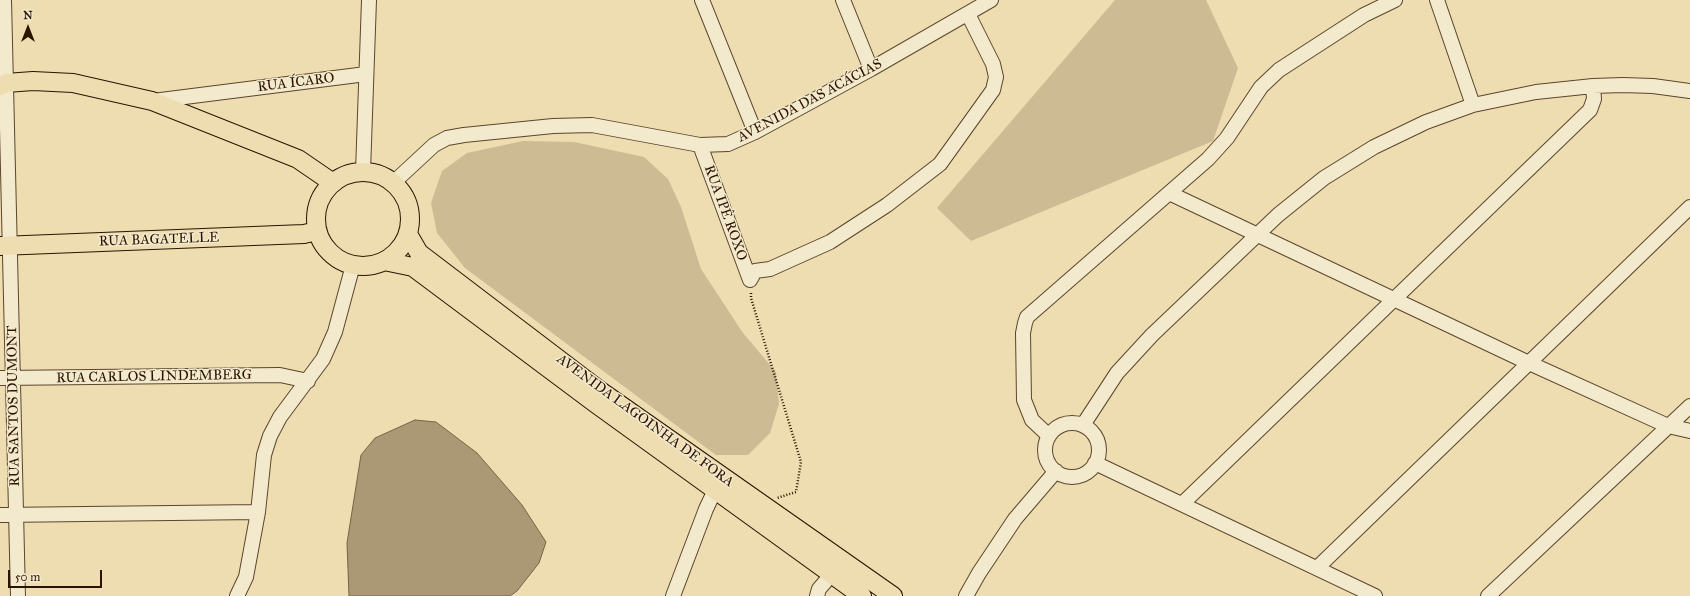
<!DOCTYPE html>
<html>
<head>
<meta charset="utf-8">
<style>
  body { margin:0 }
  #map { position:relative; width:1690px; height:596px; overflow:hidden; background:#edddb1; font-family:"IM FELL Great Primer",serif }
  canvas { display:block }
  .north { position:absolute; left:8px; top:8px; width:40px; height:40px; -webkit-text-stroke:3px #f3e9cc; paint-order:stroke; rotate:0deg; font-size:11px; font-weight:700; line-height:16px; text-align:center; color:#2b1300 }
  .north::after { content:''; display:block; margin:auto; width:14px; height:18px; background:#2b1300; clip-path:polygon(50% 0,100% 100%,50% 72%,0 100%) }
  .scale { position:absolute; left:8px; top:570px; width:94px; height:18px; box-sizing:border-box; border:2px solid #2b1300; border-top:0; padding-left:5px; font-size:12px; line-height:14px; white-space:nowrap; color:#2b1300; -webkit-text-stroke:3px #f3e9cc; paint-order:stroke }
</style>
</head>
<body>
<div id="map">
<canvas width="1690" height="596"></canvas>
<div class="north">N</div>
<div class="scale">50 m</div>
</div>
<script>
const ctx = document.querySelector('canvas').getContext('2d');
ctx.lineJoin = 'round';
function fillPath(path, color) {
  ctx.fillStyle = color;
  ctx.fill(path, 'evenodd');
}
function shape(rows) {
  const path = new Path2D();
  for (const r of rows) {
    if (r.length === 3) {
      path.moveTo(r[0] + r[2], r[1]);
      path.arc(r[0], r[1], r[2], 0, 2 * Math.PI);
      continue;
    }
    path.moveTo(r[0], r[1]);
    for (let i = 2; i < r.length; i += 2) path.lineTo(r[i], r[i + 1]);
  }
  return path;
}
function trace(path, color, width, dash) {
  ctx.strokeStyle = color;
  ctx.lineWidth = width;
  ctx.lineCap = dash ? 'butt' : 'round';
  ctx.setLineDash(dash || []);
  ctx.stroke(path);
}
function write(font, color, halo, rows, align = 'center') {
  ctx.font = font + ' "IM FELL Great Primer",serif';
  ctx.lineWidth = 3;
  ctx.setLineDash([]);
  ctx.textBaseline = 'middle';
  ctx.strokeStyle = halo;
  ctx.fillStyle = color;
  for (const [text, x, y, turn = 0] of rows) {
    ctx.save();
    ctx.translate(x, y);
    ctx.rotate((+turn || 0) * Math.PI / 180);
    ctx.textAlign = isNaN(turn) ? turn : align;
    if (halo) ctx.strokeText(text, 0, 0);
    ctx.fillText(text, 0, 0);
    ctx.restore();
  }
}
fillPath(shape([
  [1115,0,1206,0,1238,68,1213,141,971,241,937,208],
  [523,141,574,142,644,157,668,179,681,207,701,269,743,333,776,372,779,404,770,433,748,455,716,455,465,268,437,233,431,203,442,171,467,153]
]), '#ccbb93');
const water = shape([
  [415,420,436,422,477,453,522,505,546,542,539,563,517,591,510,596,349,596,347,543,361,455,375,438,415,420]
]);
fillPath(water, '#ab9875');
trace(water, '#786346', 1);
const minor = shape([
  [4,0,18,596],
  [702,0,755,132],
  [843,0,871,69],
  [1437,0,1473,105],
  [153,101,366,74],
  [700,145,750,280],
  [363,172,369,0],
  [393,183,434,145,447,138,464,135,553,126,592,125,700,145,728,144,755,132,871,69,991,0],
  [1169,193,1529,363,1668,426,1690,431],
  [750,280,755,271,770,269,830,242,887,205,940,164,993,90,996,77,993,64,968,14],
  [0,378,280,375,308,381],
  [1072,450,27],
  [1083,425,1117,373,1152,335,1278,215,1324,178,1374,147,1426,122,1473,105,1536,92,1593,86,1623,85,1653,86,1690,91],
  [1049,436,1032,420,1024,400,1023,333,1025,323,1027,317,1208,159,1227,138,1261,87,1279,70,1364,15,1395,0],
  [1095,463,1375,596],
  [1182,504,1590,110,1594,99,1593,86],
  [0,515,258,512],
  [1317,568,1690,207],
  [237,596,246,577,258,512,264,455,270,436,280,417,323,359,335,332,353,265],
  [673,596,706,509,715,490,721,483],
  [817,596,819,589,831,575],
  [966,596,979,573,1015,519,1056,471],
  [1488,596,1690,406]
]);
const major = shape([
  [0,86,6,83,33,81,73,83,152,101,298,159,333,183],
  [363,219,47],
  [408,234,419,253,599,390,893,596],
  [0,246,304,234,317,231],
  [384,261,413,267,595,403,862,596]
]);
trace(minor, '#5c462c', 16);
trace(major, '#2b1300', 20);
trace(shape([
  [751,293,751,298,801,462,796,492,777,498]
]), '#2b1300', 2.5, [1, 2]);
trace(minor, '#f3e9cc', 14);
trace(major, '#edddb1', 18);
write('14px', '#2b1300', '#f3e9cc', [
  ["RUA ÍCARO",296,83,-7],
  ["AVENIDA DAS ACÁCIAS",810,101,-28],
  ["RUA IPÊ ROXO",725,213,70],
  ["RUA BAGATELLE",159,240,-2],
  ["RUA CARLOS LINDEMBERG",154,377,-1],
  ["RUA SANTOS DUMONT",14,406,-91],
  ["AVENIDA LAGOINHA DE FORA",645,421,36]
]);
</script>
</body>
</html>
